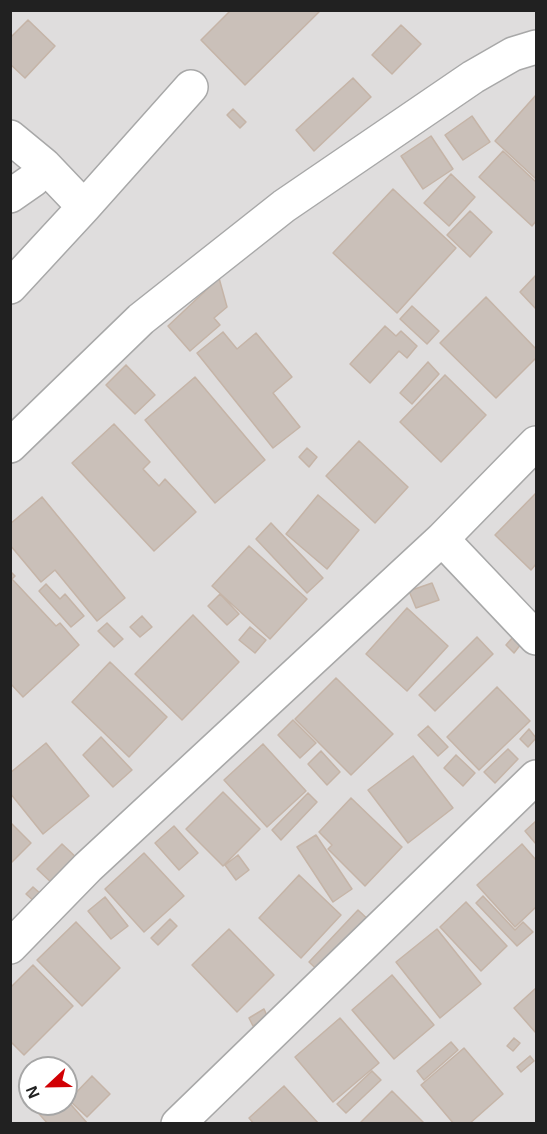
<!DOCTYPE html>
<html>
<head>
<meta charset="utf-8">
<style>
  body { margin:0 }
  #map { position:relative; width:547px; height:1134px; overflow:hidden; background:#f2eee7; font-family:Helvetica,sans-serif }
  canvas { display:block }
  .frame { position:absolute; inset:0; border:12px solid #212121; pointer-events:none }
  .north { position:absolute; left:18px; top:1056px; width:60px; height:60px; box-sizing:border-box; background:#fff; border:2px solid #a6a6a6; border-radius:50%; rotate:248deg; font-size:16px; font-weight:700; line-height:24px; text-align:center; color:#212121 }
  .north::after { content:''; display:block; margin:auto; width:21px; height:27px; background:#d10004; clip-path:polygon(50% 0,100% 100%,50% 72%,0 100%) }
</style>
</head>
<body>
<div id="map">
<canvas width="547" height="1134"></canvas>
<div class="frame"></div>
<div class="north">N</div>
</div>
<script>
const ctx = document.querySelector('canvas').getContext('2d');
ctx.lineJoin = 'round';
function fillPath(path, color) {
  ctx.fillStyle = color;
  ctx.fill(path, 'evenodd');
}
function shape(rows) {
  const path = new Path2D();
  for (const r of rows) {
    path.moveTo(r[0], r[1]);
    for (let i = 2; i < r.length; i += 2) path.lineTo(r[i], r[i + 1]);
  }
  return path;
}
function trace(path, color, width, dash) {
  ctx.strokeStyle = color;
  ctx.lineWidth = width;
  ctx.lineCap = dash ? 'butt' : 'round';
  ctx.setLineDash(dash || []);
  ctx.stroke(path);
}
fillPath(shape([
  [10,11,536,11,536,1123,11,1123],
  [30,1068,66,1068,66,1104,30,1104]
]), '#dfdddd');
const building = shape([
  [231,10,321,10,245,85,201,40,231,10],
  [28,20,55,46,25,78,10,64,10,38,28,20],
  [401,25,421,44,392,74,372,55,401,25],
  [353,78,371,97,314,151,296,130,353,78],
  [536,95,536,179,495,141,536,95],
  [233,109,246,122,240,128,227,115,233,109],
  [472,116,490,142,463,160,445,135,472,116],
  [431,136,453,169,423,189,401,156,431,136],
  [503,151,536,182,536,221,532,226,479,177,503,151],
  [451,174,475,197,449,226,424,203,451,174],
  [393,189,456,248,397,313,333,253,393,189],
  [470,211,492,232,470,257,447,235,470,211],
  [536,275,536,309,520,292,536,275],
  [219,278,227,307,214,318,220,325,190,351,168,326,219,278],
  [486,297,536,349,536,358,496,398,440,343,486,297],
  [412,306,439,331,427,344,400,319,412,306],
  [385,326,396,336,401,331,417,346,407,358,399,351,370,383,350,364,385,326],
  [223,332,237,349,256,333,292,377,273,393,300,427,273,448,197,353,223,332],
  [428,362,439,374,412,404,400,393,428,362],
  [126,365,155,395,135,414,106,385,126,365],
  [445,375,486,415,441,462,400,422,445,375],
  [195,377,265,460,215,503,145,420,195,377],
  [114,424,150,462,143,469,159,486,165,479,196,512,154,551,72,463,114,424],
  [359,441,408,487,375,523,326,476,359,441],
  [307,448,317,457,309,467,299,457,307,448],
  [536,493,536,564,531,570,495,535,536,493],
  [318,495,359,530,327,569,286,534,318,495],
  [42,497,125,598,97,621,55,570,41,582,10,545,10,524,42,497],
  [271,523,323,578,307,593,256,539,271,523],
  [249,546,307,599,270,639,212,586,249,546],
  [10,571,15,576,12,579,56,626,60,623,79,645,23,697,10,683,10,571],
  [432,583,439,600,416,608,409,591,432,583],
  [46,584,60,599,65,594,84,616,71,627,39,591,46,584],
  [220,594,239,614,227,625,208,606,220,594],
  [407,608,448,646,407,691,366,654,407,608],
  [193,615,239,662,182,720,135,674,193,615],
  [142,616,152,627,140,637,130,627,142,616],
  [107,623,123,639,114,647,98,631,107,623],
  [250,627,266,640,255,653,239,640,250,627],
  [477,637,493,654,435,711,419,695,477,637],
  [513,637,521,644,514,653,506,645,513,637],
  [110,662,167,717,129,757,72,702,110,662],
  [336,678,393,734,351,775,295,719,336,678],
  [497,687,530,721,479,770,447,737,497,687],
  [293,720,316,743,300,758,278,735,293,720],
  [428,726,448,747,438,756,418,735,428,726],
  [529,729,536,738,528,747,520,739,529,729],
  [101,737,132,770,113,787,83,755,101,737],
  [46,743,89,796,43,834,10,793,10,773,46,743],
  [263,744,306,791,267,827,224,780,263,744],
  [508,749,518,759,495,783,484,772,508,749],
  [321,751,340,772,327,785,308,764,321,751],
  [456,755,475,773,463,786,444,768,456,755],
  [413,756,453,808,408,843,368,790,413,756],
  [223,792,260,829,223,866,186,829,223,792],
  [308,793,317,802,281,840,272,830,308,793],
  [351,798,402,847,365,886,328,849,332,845,319,832,351,798],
  [536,821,536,844,525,831,536,821],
  [10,822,31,843,10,864,10,822],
  [174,826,198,853,179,870,155,843,174,826],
  [316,835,352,889,333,902,297,847,316,835],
  [62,844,79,860,54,885,37,869,62,844],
  [522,844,536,860,536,907,515,927,477,885,522,844],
  [144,853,184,896,144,932,105,889,144,853],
  [238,855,249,870,236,880,225,865,238,855],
  [299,875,341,915,301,958,259,918,299,875],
  [33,887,42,895,35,902,26,894,33,887],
  [483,896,515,930,523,922,533,932,517,946,476,903,483,896],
  [105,897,128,926,111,939,88,911,105,897],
  [466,902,507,946,481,971,440,927,466,902],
  [358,910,373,924,324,976,309,962,358,910],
  [170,919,177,926,158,945,151,938,170,919],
  [76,922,120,968,82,1006,37,960,76,922],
  [229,929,274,975,237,1012,192,965,229,929],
  [437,929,481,984,440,1018,396,962,437,929],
  [33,965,73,1006,24,1055,10,1041,10,988,33,965],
  [392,975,434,1025,394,1059,352,1010,392,975],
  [536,988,536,1033,514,1008,536,988],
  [264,1009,268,1018,253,1026,249,1018,264,1009],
  [340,1018,379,1063,333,1102,295,1057,340,1018],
  [514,1038,520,1043,513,1051,507,1046,514,1038],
  [451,1042,458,1050,424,1080,417,1071,451,1042],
  [464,1048,503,1094,469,1124,454,1124,421,1085,464,1048],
  [530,1056,534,1061,521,1072,517,1067,530,1056],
  [372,1071,381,1080,346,1113,337,1104,372,1071],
  [92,1076,110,1094,87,1117,69,1100,92,1076],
  [284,1086,319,1124,254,1124,249,1118,284,1086],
  [392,1091,425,1124,359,1124,392,1091],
  [66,1099,88,1124,48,1124,33,1107,36,1104,66,1104,66,1099]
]);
fillPath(building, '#cac0b9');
trace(building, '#c5b4a7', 1.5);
const minor = shape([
  [10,137,44,165,84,207,10,287],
  [10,196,33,180,44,165],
  [84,207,191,87],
  [10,446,141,319,284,206,473,77,513,54,536,47],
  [442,539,536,638],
  [10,947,88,867,442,539,536,443],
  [178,1124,536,777]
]);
trace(minor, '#a8a8a8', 36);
trace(minor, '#fff', 33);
</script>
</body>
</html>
